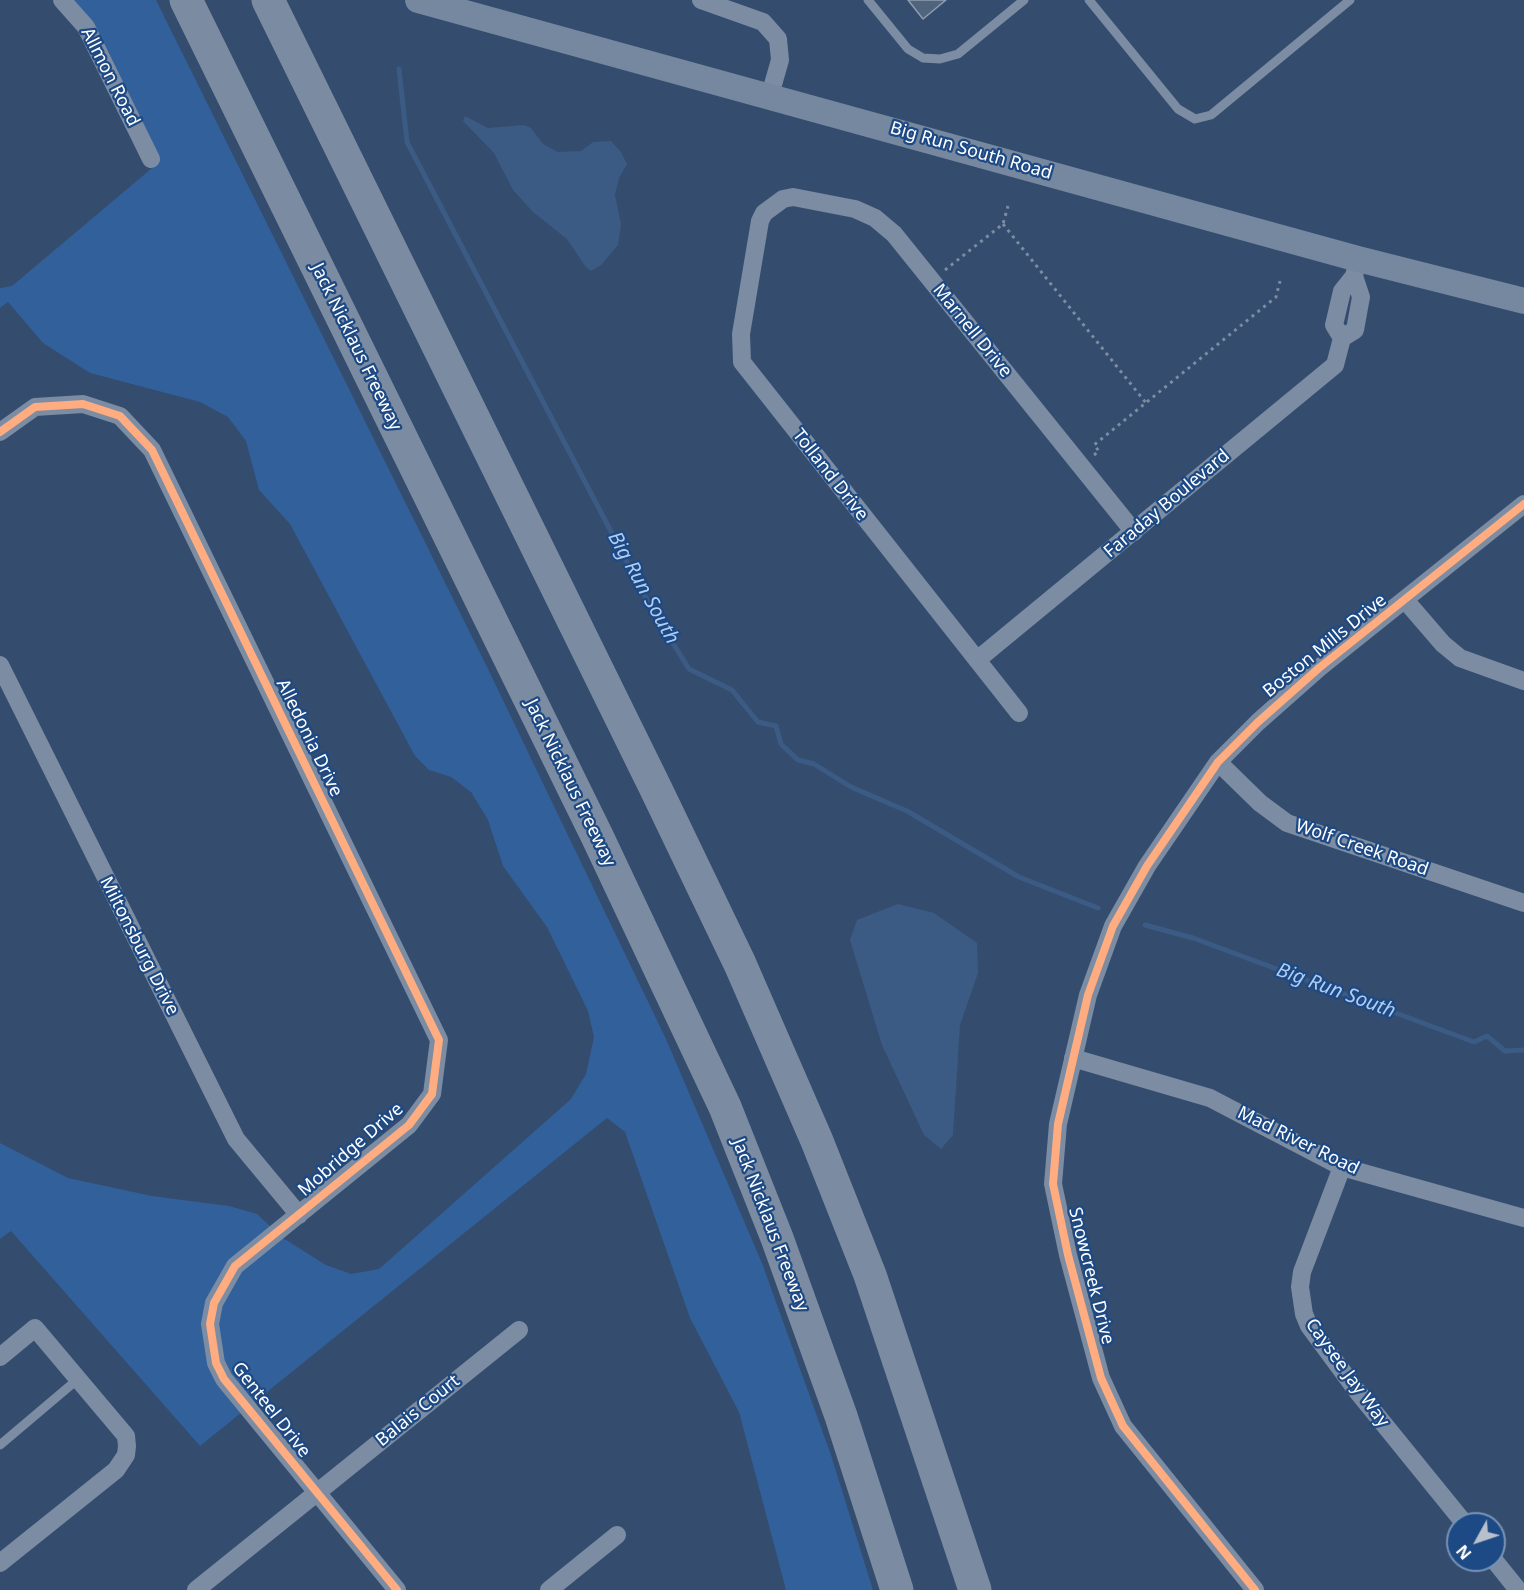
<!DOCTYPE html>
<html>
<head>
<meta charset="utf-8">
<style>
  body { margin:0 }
  #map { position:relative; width:1524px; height:1590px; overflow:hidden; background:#344c6d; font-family:"Noto Sans",sans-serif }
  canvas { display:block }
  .north { position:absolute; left:1446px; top:1512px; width:60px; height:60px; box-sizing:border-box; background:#1d4984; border:2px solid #7792b5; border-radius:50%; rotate:230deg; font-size:16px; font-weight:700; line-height:24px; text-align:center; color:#fff }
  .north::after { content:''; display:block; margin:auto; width:21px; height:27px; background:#b8c0cc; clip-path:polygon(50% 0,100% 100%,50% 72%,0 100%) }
</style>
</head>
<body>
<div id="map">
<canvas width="1524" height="1590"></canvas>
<div class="north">N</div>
</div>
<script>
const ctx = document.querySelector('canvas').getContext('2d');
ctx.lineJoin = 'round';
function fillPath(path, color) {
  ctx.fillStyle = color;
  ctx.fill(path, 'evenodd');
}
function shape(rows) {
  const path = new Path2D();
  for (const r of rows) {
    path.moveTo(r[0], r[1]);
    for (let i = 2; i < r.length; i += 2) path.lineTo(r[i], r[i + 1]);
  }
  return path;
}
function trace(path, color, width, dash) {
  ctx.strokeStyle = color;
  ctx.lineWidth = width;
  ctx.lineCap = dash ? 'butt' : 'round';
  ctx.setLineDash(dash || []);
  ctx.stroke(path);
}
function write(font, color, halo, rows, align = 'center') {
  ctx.font = font + ' "Noto Sans",sans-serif';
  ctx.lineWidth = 4.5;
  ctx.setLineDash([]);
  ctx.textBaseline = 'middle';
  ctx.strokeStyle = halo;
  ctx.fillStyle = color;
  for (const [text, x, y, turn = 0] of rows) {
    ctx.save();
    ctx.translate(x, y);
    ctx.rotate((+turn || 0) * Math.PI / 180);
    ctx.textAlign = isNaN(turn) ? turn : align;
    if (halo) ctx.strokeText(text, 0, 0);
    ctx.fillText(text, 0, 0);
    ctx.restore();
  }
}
fillPath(shape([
  [70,0,156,0,489,671,666,1039,762,1263,831,1455,873,1590,786,1590,739,1412,690,1318,625,1132,607,1118,200,1446,11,1231,0,1239,0,1143,68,1178,152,1196,229,1206,257,1214,283,1238,326,1265,351,1274,379,1269,571,1099,586,1074,594,1037,588,1011,547,927,503,866,488,820,471,792,451,777,429,770,415,756,290,524,259,490,246,441,228,417,200,402,90,373,43,343,8,302,0,308,0,288,12,286,158,163]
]), '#31609a');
fillPath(shape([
  [465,116,488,128,524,125,531,128,543,144,558,152,581,151,593,142,611,141,621,152,627,164,619,178,615,195,621,224,618,245,601,265,591,271,585,266,567,239,533,212,513,190,494,153,463,121],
  [898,904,934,913,977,943,978,973,960,1025,953,1135,941,1149,924,1135,882,1045,850,940,857,920]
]), '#3b5b85');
trace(shape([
  [399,69,407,142,650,606,689,669,732,690,758,722,776,726,781,744,798,760,814,764,851,787,907,811,1019,877,1098,908],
  [1145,925,1193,938,1474,1042,1487,1036,1505,1051,1524,1050]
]), '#3b5b85', 5);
const building = shape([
  [908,0,946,0,923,19,908,0]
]);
fillPath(building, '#50647e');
trace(building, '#8e9db1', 1.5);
trace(shape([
  [1003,224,1146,403],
  [945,270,1003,224,1008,206],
  [1094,455,1099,451,1094,445,1276,297,1280,281]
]), '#7b8ca3', 3, [3, 4.5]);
trace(shape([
  [868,0,908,49,923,58,940,59,958,54,1024,0],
  [1089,0,1178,109,1195,119,1211,115,1350,0],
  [0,1445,78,1379]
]), '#7b8ca3', 9);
trace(shape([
  [62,0,86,27,151,159],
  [701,0,763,22,778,39,780,60,770,95],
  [1342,338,1355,330,1361,297,1354,276],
  [0,432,35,407,83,404,120,416,152,450,439,1040,432,1094,409,1125,235,1266,214,1303,210,1324,216,1363,224,1379,397,1590],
  [1405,600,1443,644,1460,658,1524,681],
  [977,660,1335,365,1342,338,1334,325,1342,291,1354,276,1358,259],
  [0,665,236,1139,299,1215],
  [1019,713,742,362,741,334,760,221,764,213,783,199,793,197,855,209,875,218,894,234,1134,532],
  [1218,762,1260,803,1287,823,1524,903],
  [1073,1058,1210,1098,1342,1167,1524,1218],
  [1342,1167,1302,1272,1300,1287,1304,1314,1309,1326,1357,1391,1465,1524],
  [0,1357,35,1328,126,1436,127,1446,126,1455,116,1470,0,1563],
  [1494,1560,1518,1590],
  [196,1590,519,1330],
  [549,1590,617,1535],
  [1255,1590,1123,1426,1101,1378,1068,1255,1053,1184,1058,1124,1088,995,1113,926,1147,866,1218,762,1258,722,1319,668,1524,504]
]), '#7b8ca3', 18);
trace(shape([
  [418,0,1358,259,1524,301]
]), '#75889f', 26);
trace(shape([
  [186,0,597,836,725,1107,777,1238,841,1416,897,1590],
  [268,0,655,787,740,964,817,1141,870,1275,975,1590]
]), '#7b8ca2', 33);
trace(shape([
  [0,432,35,407,83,404,120,416,152,450,439,1040,432,1094,409,1125,235,1266,214,1303,210,1324,216,1363,224,1379,397,1590],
  [1255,1590,1123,1426,1101,1378,1068,1255,1053,1184,1058,1124,1088,995,1113,926,1147,866,1218,762,1258,722,1319,668,1524,504]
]), '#ffac80', 8);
write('18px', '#fff', '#1d4984', [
  ["Allmon Road",110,77,63],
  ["Big Run South Road",971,151,16],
  ["Marnell Drive",972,331,51],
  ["Jack Nicklaus Freeway",356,347,64],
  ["Tolland Drive",830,475,52],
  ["Faraday Boulevard",1167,504,-40],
  ["Boston Mills Drive",1325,646,-39],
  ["Alledonia Drive",309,738,64],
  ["Jack Nicklaus Freeway",570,783,64],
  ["Wolf Creek Road",1362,848,19],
  ["Miltonsburg Drive",139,946,63],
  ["Mad River Road",1298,1141,26],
  ["Mobridge Drive",351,1150,-41],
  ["Jack Nicklaus Freeway",770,1225,69],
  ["Snowcreek Drive",1091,1276,76],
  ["Caysee Jay Way",1347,1373,54],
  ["Genteel Drive",271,1410,52],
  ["Balais Court",418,1411,-39]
]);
write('italic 20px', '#afcdf2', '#1d4984', [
  ["Big Run South",643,588,61],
  ["Big Run South",1336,991,20]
]);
</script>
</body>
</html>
